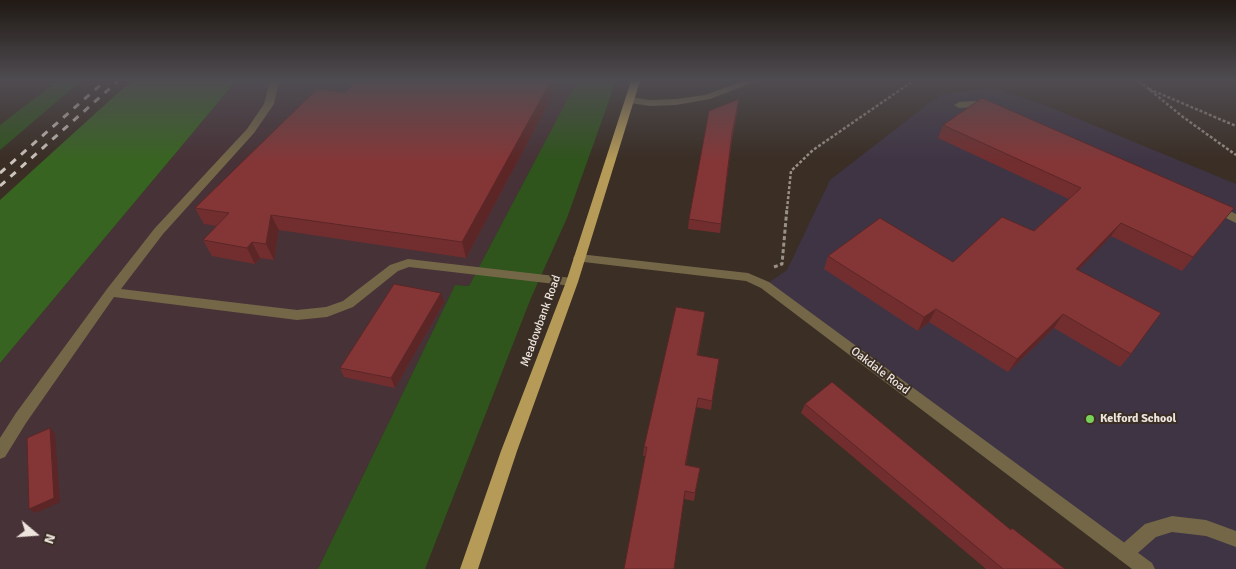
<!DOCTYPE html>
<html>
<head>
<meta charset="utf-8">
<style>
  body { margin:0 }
  #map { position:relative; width:1236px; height:569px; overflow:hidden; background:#3a2e25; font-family:Signika,sans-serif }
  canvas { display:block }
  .north { position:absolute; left:10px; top:509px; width:50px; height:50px; -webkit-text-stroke:4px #3a2e25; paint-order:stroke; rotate:108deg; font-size:14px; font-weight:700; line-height:20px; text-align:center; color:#ede5de }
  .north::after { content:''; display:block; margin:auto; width:18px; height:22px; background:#ede5de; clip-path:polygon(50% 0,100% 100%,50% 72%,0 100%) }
</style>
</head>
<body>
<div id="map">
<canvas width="1236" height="569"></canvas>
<div class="north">N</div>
</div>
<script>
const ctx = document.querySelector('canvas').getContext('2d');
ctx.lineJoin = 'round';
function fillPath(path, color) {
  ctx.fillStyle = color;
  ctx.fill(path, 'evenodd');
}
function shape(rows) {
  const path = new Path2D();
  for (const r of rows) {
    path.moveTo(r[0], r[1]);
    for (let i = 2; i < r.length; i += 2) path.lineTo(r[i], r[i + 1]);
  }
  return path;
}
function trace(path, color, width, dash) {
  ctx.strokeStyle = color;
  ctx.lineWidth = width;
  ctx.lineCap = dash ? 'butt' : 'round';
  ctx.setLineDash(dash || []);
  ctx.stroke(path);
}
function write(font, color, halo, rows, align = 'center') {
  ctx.font = font + ' Signika,sans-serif';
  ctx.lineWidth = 4;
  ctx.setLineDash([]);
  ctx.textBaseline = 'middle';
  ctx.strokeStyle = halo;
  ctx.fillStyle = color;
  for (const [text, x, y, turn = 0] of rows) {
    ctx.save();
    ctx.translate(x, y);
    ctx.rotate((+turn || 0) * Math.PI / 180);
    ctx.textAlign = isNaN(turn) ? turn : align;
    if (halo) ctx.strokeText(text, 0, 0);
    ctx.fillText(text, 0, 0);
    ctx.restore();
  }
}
fillPath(shape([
  [236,81,577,81,469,286,455,285,318,569,0,569,0,363]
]), '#473237');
fillPath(shape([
  [995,88,1047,106,1236,184,1236,569,1146,569,765,285,787,270,830,180,941,94]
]), '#3f3444');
fillPath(shape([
  [57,81,81,81,0,150,0,125],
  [577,81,616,81,567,218,531,298,425,569,318,569,455,285,469,286]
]), '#2f541c');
fillPath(shape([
  [131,81,236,81,0,363,0,200]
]), '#386421');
trace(shape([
  [1139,81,1183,117,1236,155],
  [1149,89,1236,126],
  [787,209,791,171,813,150,913,81]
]), '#999088', 2.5, [3, 2]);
trace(shape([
  [774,267,782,264,787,208]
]), '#999088', 3, [4, 2.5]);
fillPath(shape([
  [270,81,279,81,274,104,254,133,163,234,121,289,297,310,326,307,343,301,390,265,408,259,572,278,578,282,576,285,572,286,409,267,398,271,353,307,327,317,297,320,114,297,26,423,5,457,0,459,0,438,16,413,107,289,155,228,247,129,264,104,270,81],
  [975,101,993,107,995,109,990,112,974,107,959,108,954,105,959,102,975,101],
  [1214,203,1236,214,1236,223,1210,210,1208,207,1214,203],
  [1172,516,1206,520,1236,531,1236,547,1206,536,1172,532,1156,537,1131,559,1125,562,1119,559,1116,553,1119,547,1145,524,1172,516]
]), '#746748');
fillPath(shape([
  [743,81,757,81,710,99,676,105,650,106,630,103,625,100,630,97,650,100,676,99,705,95,743,81],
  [579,254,748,273,769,282,1152,563,1155,569,1132,569,761,288,746,281,575,261,573,258,575,255,579,254]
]), '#746748');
fillPath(shape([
  [631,81,640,81,578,282,517,451,478,569,460,569,501,451,566,282,631,81]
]), '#b69b58');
trace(shape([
  [0,173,105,81],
  [0,186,118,81]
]), '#cdc5bd', 3, [7, 7]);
fillPath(shape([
  [560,81,466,258,279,230,274,260,260,258,255,264,212,256,203,240,217,226,204,224,195,208,345,92],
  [738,108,732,140,720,233,688,229,689,219],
  [943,125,1234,208,1182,271,1111,236,1078,270,1131,354,1120,367,1054,328,1008,372,929,322,918,331,824,269,828,256,953,262,1034,231,1069,199,938,138],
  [444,302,395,388,344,377,340,368],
  [705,312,698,356,719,359,711,410,696,407,686,465,700,468,694,501,684,499,646,456,643,456,644,447],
  [805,404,1011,530,1065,569,986,569,801,413]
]), '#722e2f');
fillPath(shape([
  [551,81,560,81,466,258,462,242],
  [271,215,279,230,274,260,266,244],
  [1121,223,1111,236,1067,282,1076,269],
  [252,242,260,258,255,264,247,248],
  [441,293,444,302,395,388,391,378],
  [936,309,929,322,918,331,924,317],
  [1063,314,1054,328,1008,372,1017,359],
  [50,428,55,433,60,502,36,513,29,509]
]), '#5c2626');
const building = shape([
  [355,81,551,81,462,242,271,215,266,244,252,242,247,248,203,240,229,213,195,208,317,89,345,92,355,81],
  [982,98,1234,208,1193,257,1121,223,1076,269,1161,313,1131,354,1063,314,1017,359,936,309,924,317,828,256,880,218,953,262,1002,217,1034,231,1081,188,943,125,982,98],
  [739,99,732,134,721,224,689,219,709,111,739,99],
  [394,284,441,293,391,378,340,368,394,284],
  [676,307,705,312,697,355,719,359,712,401,698,398,685,465,700,468,695,493,685,491,674,569,624,569,647,447,644,447,676,307],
  [832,382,1011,530,1012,528,1065,569,1003,569,805,404,832,382],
  [50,428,54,498,29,509,27,438,50,428]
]);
fillPath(building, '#843637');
trace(building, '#5c2626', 1);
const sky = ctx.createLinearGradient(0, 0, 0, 161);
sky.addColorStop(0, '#201914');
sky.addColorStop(0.5, '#4f4c51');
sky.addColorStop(1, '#4f4c5100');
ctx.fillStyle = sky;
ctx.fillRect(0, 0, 1236, 161);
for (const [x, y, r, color] of [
  [1090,419,5,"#78d158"]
]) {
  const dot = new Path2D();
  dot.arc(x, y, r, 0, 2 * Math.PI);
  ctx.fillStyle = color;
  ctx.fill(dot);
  trace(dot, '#3a2e25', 2);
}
write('12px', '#ede5de', '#3a2e25', [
  ["Meadowbank Road",541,321,-70],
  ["Oakdale Road",880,371,37]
]);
write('bold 12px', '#ede5de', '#3a2e25', [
  ["Kelford School",1100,419]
], 'left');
</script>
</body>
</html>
